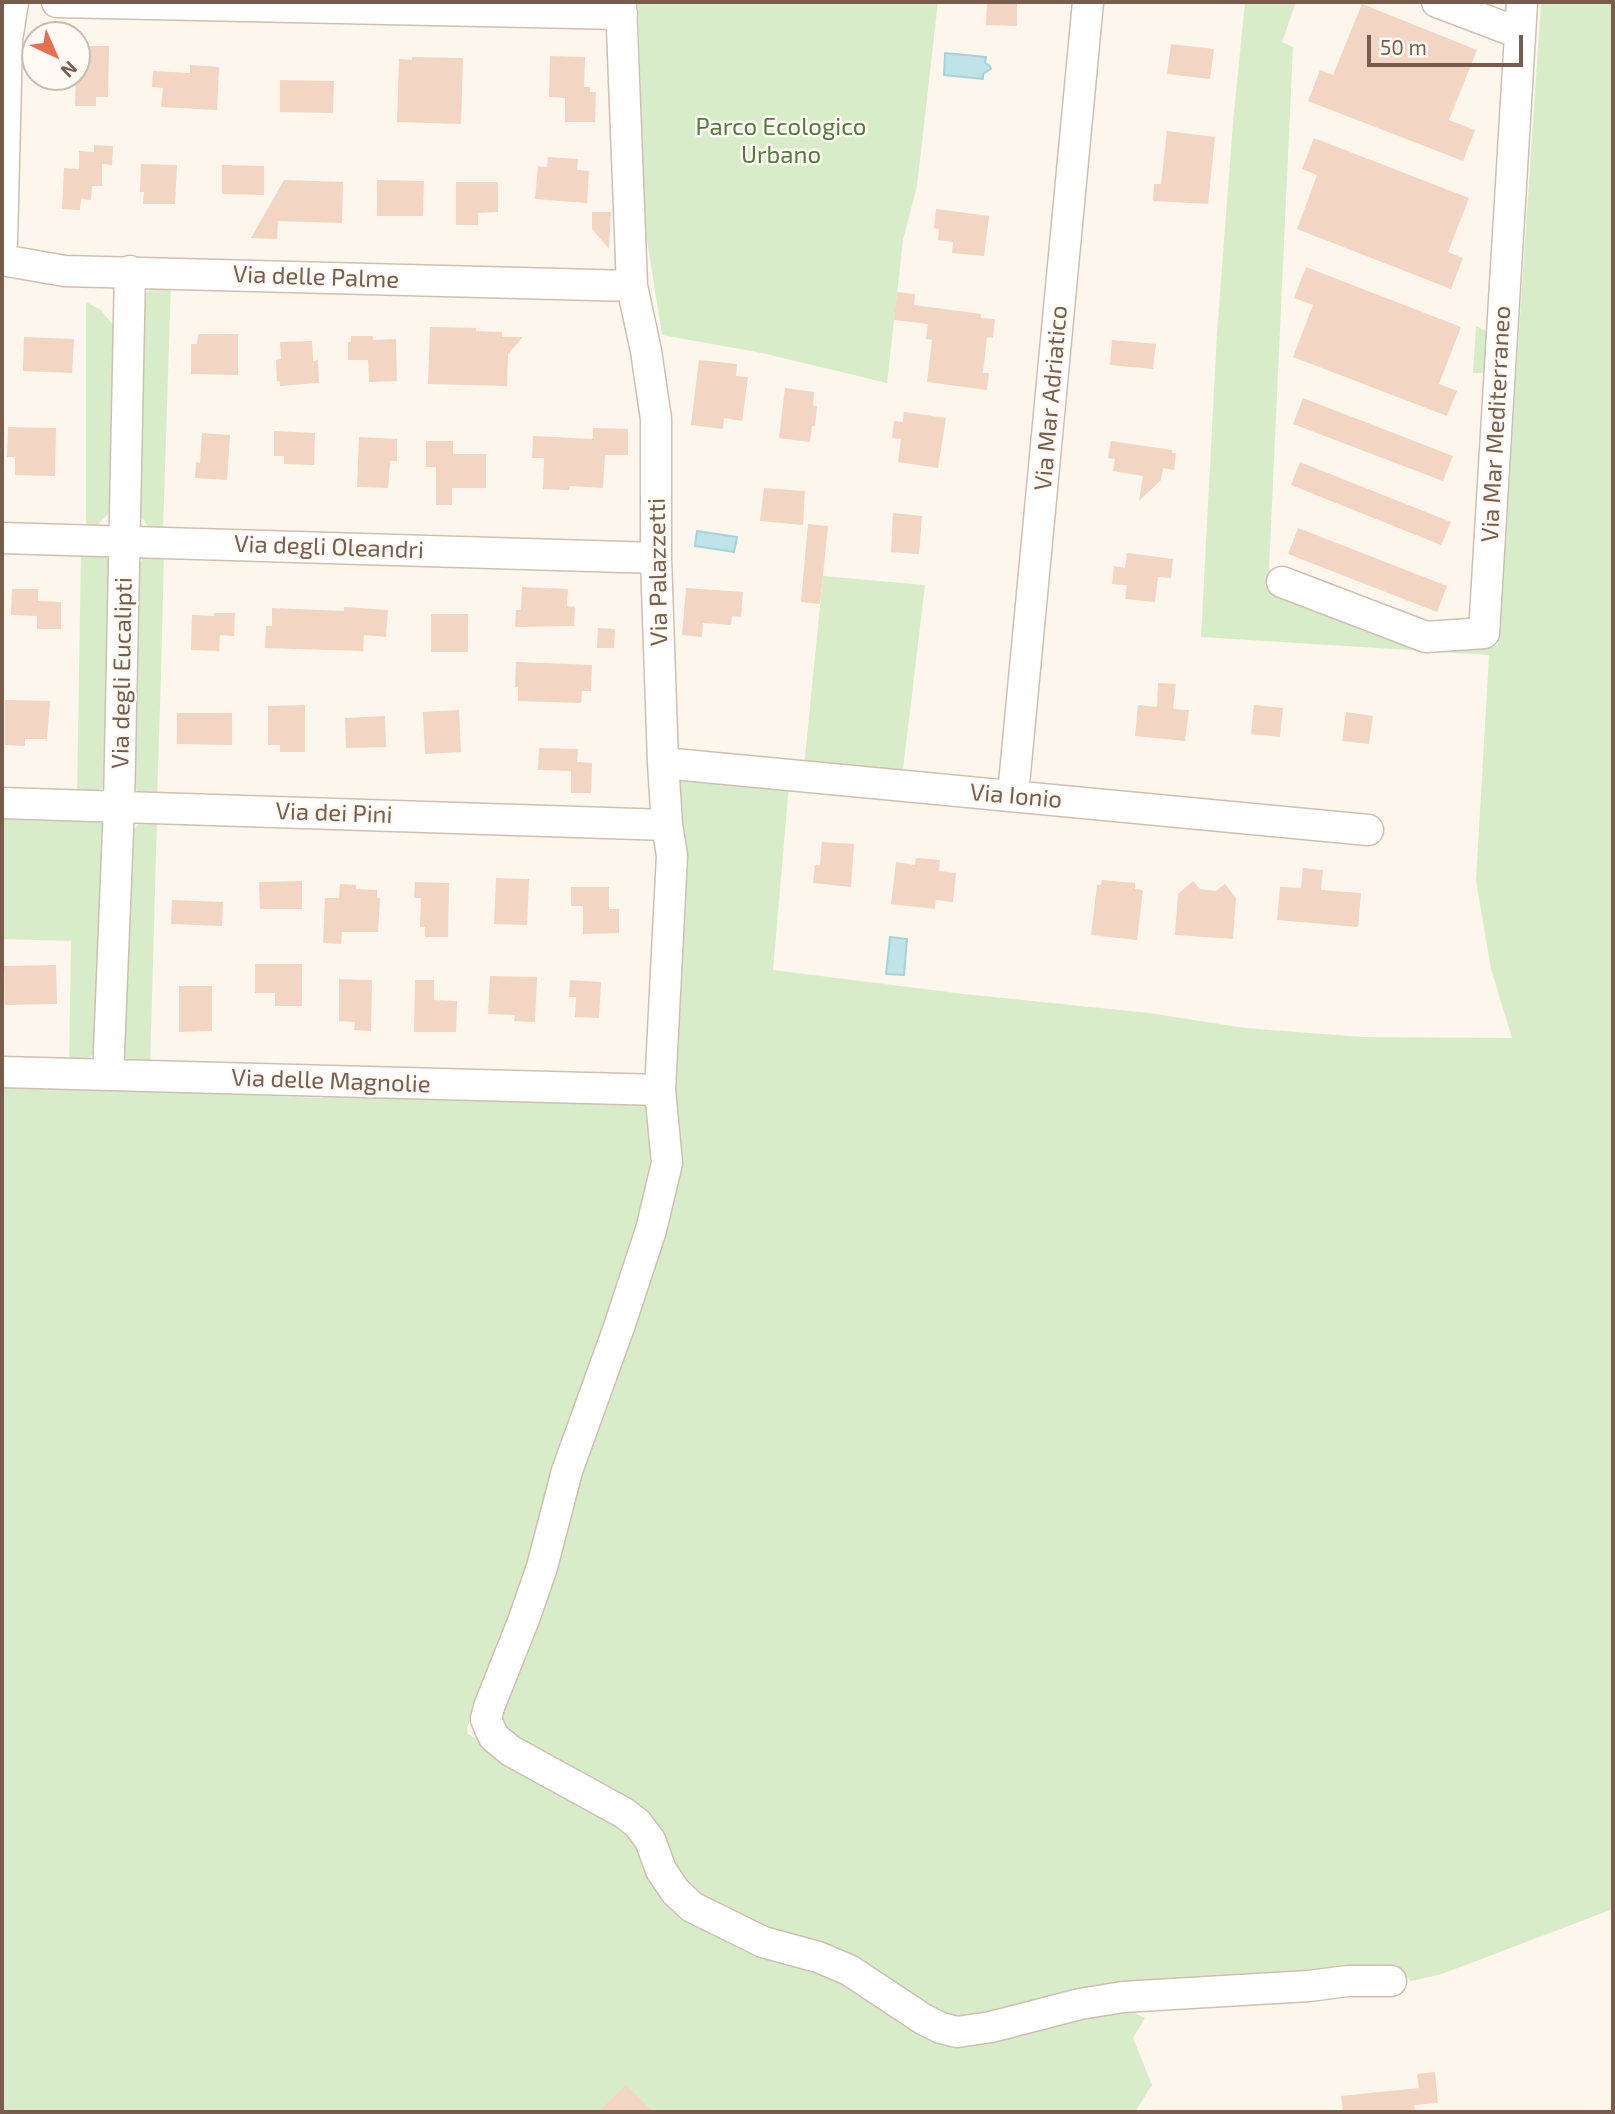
<!DOCTYPE html>
<html>
<head>
<meta charset="utf-8">
<style>
  body { margin:0 }
  #map { position:relative; width:1615px; height:2114px; overflow:hidden; background:#fdf6ec; font-family:"Exo 2",sans-serif }
  canvas { display:block }
  .frame { position:absolute; inset:0; border:4px solid #7a5c4d; pointer-events:none }
  .north { position:absolute; left:21px; top:21px; width:70px; height:70px; box-sizing:border-box; background:#fffaf3; border:2px solid #cabbb1; border-radius:50%; rotate:136deg; font-size:19px; font-weight:700; line-height:28px; text-align:center; color:#7a5c4d }
  .north::after { content:''; display:block; margin:auto; width:24px; height:32px; background:#e76f51; clip-path:polygon(50% 0,100% 100%,50% 72%,0 100%) }
  .scale { position:absolute; left:1367px; top:35px; width:156px; height:32px; box-sizing:border-box; border:4px solid #7a5c4d; border-top:0; padding-left:9px; font-size:21px; line-height:24px; white-space:nowrap; color:#7a5c4d; -webkit-text-stroke:5px #fffaf3; paint-order:stroke }
</style>
</head>
<body>
<div id="map">
<canvas width="1615" height="2114"></canvas>
<div class="frame"></div>
<div class="north">N</div>
<div class="scale">50 m</div>
</div>
<script>
const ctx = document.querySelector('canvas').getContext('2d');
ctx.lineJoin = 'round';
function fillPath(path, color) {
  ctx.fillStyle = color;
  ctx.fill(path, 'evenodd');
}
function shape(rows) {
  const path = new Path2D();
  for (const r of rows) {
    path.moveTo(r[0], r[1]);
    for (let i = 2; i < r.length; i += 2) path.lineTo(r[i], r[i + 1]);
  }
  return path;
}
function trace(path, color, width, dash) {
  ctx.strokeStyle = color;
  ctx.lineWidth = width;
  ctx.lineCap = dash ? 'butt' : 'round';
  ctx.setLineDash(dash || []);
  ctx.stroke(path);
}
function write(font, color, halo, rows, align = 'center') {
  ctx.font = font + ' "Exo 2",sans-serif';
  ctx.lineWidth = 5;
  ctx.setLineDash([]);
  ctx.textBaseline = 'middle';
  ctx.strokeStyle = halo;
  ctx.fillStyle = color;
  for (const [text, x, y, turn = 0] of rows) {
    ctx.save();
    ctx.translate(x, y);
    ctx.rotate((+turn || 0) * Math.PI / 180);
    ctx.textAlign = isNaN(turn) ? turn : align;
    if (halo) ctx.strokeText(text, 0, 0);
    ctx.fillText(text, 0, 0);
    ctx.restore();
  }
}
fillPath(shape([
  [638,2,938,2,917,186,903,240,887,383,762,353,662,335,645,227],
  [1245,2,1296,2,1282,42,1293,47,1269,569,1422,645,1498,646,1541,3,1613,2,1613,1909,1442,1974,1411,1981,1405,1975,1385,1973,952,2023,696,1901,661,1847,518,1748,497,1715,616,1360,670,1064,678,771,789,785,773,970,964,994,1149,1013,1245,1028,1362,1037,1512,1038,1491,969,1476,881,1489,655,1201,637,1217,333,1233,123],
  [171,281,163,531,148,527,137,510,142,302,146,293,153,287],
  [86,302,101,310,117,330,110,512,97,525,86,527],
  [1476,326,1490,333,1488,373,1473,373],
  [81,550,101,550,110,557,105,786,99,791,77,795],
  [164,553,161,675,157,799,142,795,132,786,137,567,145,556],
  [823,576,925,585,902,778,804,767],
  [2,817,99,820,104,825,95,1052,82,1065,69,1066,71,941,2,939],
  [157,819,150,1068,128,1061,121,1052,127,836,142,821],
  [34,1086,323,1098,323,1092,640,1100,650,1107,659,1164,540,1545,482,1698,467,1727,468,1734,623,1822,664,1899,809,1960,928,2029,1122,2007,1145,2018,1133,2038,1152,2085,1135,2112,2,2112,2,1087]
]), '#d8ecc9');
const water = shape([
  [945,53,986,57,985,63,990,66,991,69,983,74,983,79,944,75,945,53],
  [697,531,737,537,734,552,695,546,697,531],
  [890,937,907,939,904,975,886,974,890,937]
]);
fillPath(water, '#bfe3e8');
trace(water, '#a5d3da', 2);
fillPath(shape([
  [987,2,1017,2,1017,26,986,25],
  [1362,4,1477,50,1449,120,1475,130,1463,161,1308,101,1320,70,1333,75],
  [1171,44,1214,49,1210,79,1167,74],
  [77,46,109,46,108,97,96,97,96,106,75,106],
  [550,56,585,57,584,87,590,87,590,92,596,92,595,122,565,122,565,98,549,97],
  [412,57,463,58,461,124,397,122,399,59,412,60],
  [190,65,219,67,217,110,161,107,163,88,152,87,153,71,190,73],
  [280,80,334,81,333,113,280,112],
  [1167,131,1215,137,1208,204,1153,201,1154,184,1161,184],
  [1314,138,1469,198,1448,252,1463,258,1451,289,1297,229,1317,175,1302,169],
  [94,145,113,146,112,165,102,164,102,186,92,186,91,200,81,199,80,210,62,209,64,168,79,169,79,151,94,152],
  [548,157,578,159,577,170,589,171,587,203,535,199,538,166,547,167],
  [141,164,177,165,175,204,143,204,144,192,140,192],
  [222,165,264,166,264,195,222,194],
  [284,180,343,182,342,223,278,221,277,239,251,238],
  [377,180,424,181,423,216,377,216],
  [456,182,498,182,498,212,478,213,478,225,456,225],
  [936,209,989,216,984,256,952,253,953,242,938,240,939,229,934,228],
  [592,212,611,212,609,249,592,229],
  [1306,267,1461,327,1439,384,1457,391,1447,416,1293,357,1313,305,1294,298],
  [897,292,915,294,914,305,981,314,981,318,995,319,993,338,987,337,983,373,989,373,987,390,927,382,932,340,926,339,928,324,894,320],
  [430,327,476,328,476,331,502,332,502,337,523,337,508,354,507,386,428,384],
  [198,334,238,334,238,375,191,374,191,344,197,344],
  [351,336,373,336,373,340,396,339,397,381,369,382,368,360,348,360,348,342,351,342],
  [24,337,74,339,72,373,23,371],
  [1112,340,1156,344,1153,369,1110,365],
  [312,341,313,361,318,360,319,383,280,386,280,381,277,382,276,360,281,359,280,342],
  [699,360,737,364,736,376,748,377,742,421,724,418,723,429,691,425],
  [785,388,814,392,813,406,817,406,815,426,812,426,810,442,779,438],
  [1303,398,1453,456,1443,481,1293,424],
  [904,412,946,418,938,468,898,462,901,439,892,438,894,421,903,422],
  [8,427,56,428,55,476,15,475,15,457,7,457],
  [593,428,628,429,628,455,605,455,603,488,570,486,569,490,543,489,544,458,532,458,533,436,593,439],
  [274,431,315,433,314,465,284,464,284,456,274,456],
  [202,433,230,435,227,480,195,478,196,462,200,463],
  [359,437,397,439,397,461,390,461,388,488,357,487],
  [426,441,453,441,453,454,486,454,486,488,452,488,452,505,436,505,436,467,426,467],
  [1111,441,1172,450,1172,453,1176,453,1174,470,1163,468,1161,480,1139,501,1143,476,1113,471,1115,459,1108,458],
  [1300,462,1451,522,1441,545,1291,485],
  [764,488,805,491,803,525,760,521],
  [893,513,922,516,919,554,891,552],
  [808,524,828,526,820,604,801,602],
  [1298,528,1447,586,1437,612,1288,554],
  [1127,553,1173,559,1171,578,1158,577,1155,602,1125,599,1127,585,1112,584,1114,566,1125,568],
  [522,587,568,589,567,606,575,607,574,626,515,627,516,610,521,610],
  [686,588,743,592,741,617,732,616,731,625,703,623,702,637,682,635],
  [12,589,38,589,38,606,38,601,61,602,61,629,37,629,37,616,11,615],
  [344,607,388,610,386,637,364,635,363,651,265,648,266,626,272,626,272,608,344,611],
  [214,613,235,613,234,636,220,635,219,651,191,650,192,615,214,616],
  [431,614,468,614,468,652,431,652],
  [598,628,615,629,614,648,597,648],
  [516,662,592,665,591,691,582,691,581,703,518,701,518,687,515,687],
  [1158,683,1176,684,1173,709,1189,710,1185,741,1135,736,1138,705,1157,707],
  [5,700,50,701,47,739,25,739,25,746,5,745],
  [305,705,305,752,280,752,280,745,268,745,268,706],
  [1254,705,1283,708,1280,737,1251,734],
  [459,710,461,752,425,754,423,712],
  [1346,712,1373,716,1369,744,1342,741],
  [177,713,232,713,232,745,177,744],
  [385,716,386,747,346,748,345,718],
  [539,748,578,749,577,762,592,763,591,793,571,793,571,771,538,770],
  [822,842,854,844,851,887,813,883,815,865,820,865],
  [916,858,940,860,939,871,956,873,953,902,936,900,935,909,891,904,896,862,915,865],
  [1303,868,1323,870,1321,890,1361,893,1358,927,1277,920,1280,887,1301,888],
  [496,878,529,879,527,925,494,924],
  [1102,880,1135,883,1135,889,1143,890,1137,940,1091,935,1097,885,1101,885],
  [302,881,302,909,260,909,259,882],
  [1193,881,1200,889,1216,891,1225,884,1236,898,1233,939,1175,935,1178,894],
  [415,882,449,883,448,937,425,937,425,927,420,927,421,898,414,898],
  [340,884,356,885,356,889,377,890,377,898,380,898,378,932,342,932,341,944,323,943,325,898,339,898],
  [571,887,609,887,609,909,619,909,619,933,583,934,583,906,571,906],
  [172,900,223,902,222,926,171,924],
  [255,964,302,964,302,1006,275,1006,275,993,255,993],
  [56,965,57,1004,5,1005,4,966],
  [490,976,537,977,535,1022,514,1021,515,1015,488,1014],
  [339,979,372,980,371,1031,354,1030,355,1022,339,1021],
  [415,980,434,980,434,1000,457,1001,456,1032,414,1032],
  [570,980,601,982,599,1018,575,1017,576,997,569,997],
  [179,986,212,986,212,1031,179,1032],
  [1435,2072,1438,2103,1414,2105,1415,2112,1343,2112,1341,2096,1419,2088,1417,2074],
  [626,2085,653,2112,598,2112]
]), '#f3d5c3');
const minor = shape([
  [57,2,622,14],
  [621,2,632,286,646,351,656,419,656,558,663,763,667,825,672,855,660,1090,667,1163,651,1230,619,1327,567,1471,542,1567,524,1619,489,1707,486,1719,490,1729,494,1737,511,1751,624,1813,637,1823,650,1840,661,1870,675,1891,692,1907,763,1942,818,1957,849,1970,923,2019,941,2028,957,2032,991,2027,1080,2004,1123,1997,1309,1986,1348,1981,1391,1981],
  [1437,2,1519,33],
  [2,243,7,40,13,2],
  [2,260,65,271,632,286],
  [2,538,656,558],
  [1282,582,1426,637,1484,633,1522,2],
  [663,763,1368,830],
  [1013,795,1088,2],
  [2,803,667,825],
  [2,1072,660,1090],
  [108,1075,119,806,130,271]
]);
trace(minor, '#d1beb0', 33);
trace(minor, '#fff', 30);
write('24px', '#537a41', '#fffaf3', [
  ["Parco Ecologico",781,127],
  ["Urbano",781,155]
]);
write('24px', '#7a5c4d', '#fffaf3', [
  ["Via delle Palme",316,277,2],
  ["Via Mar Adriatico",1051,398,-85],
  ["Via Mar Mediterraneo",1496,424,-87],
  ["Via degli Oleandri",329,547,2],
  ["Via Palazzetti",658,572,-91],
  ["Via degli Eucalipti",122,673,-89],
  ["Via Ionio",1016,796,5],
  ["Via dei Pini",334,813,2],
  ["Via delle Magnolie",331,1081,2]
]);
</script>
</body>
</html>
